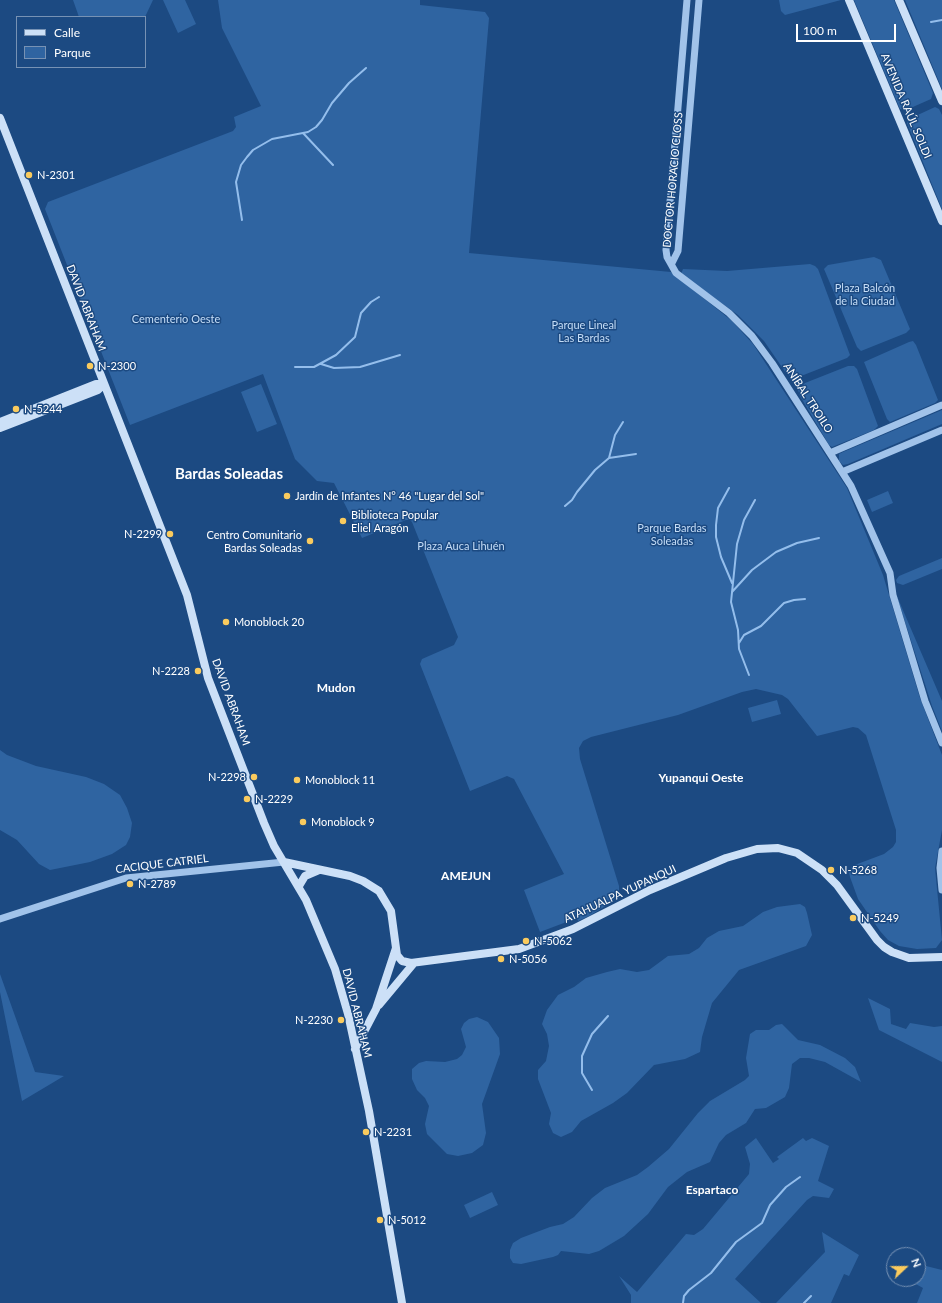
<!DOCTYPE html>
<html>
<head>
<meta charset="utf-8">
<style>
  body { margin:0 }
  #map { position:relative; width:942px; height:1303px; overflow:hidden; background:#1c4a82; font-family:Lato,sans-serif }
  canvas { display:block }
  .legend { position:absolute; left:16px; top:16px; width:130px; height:52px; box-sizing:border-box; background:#1c4a82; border:1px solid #7792b4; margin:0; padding:5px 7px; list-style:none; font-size:12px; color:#fff }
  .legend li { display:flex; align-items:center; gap:8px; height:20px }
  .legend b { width:20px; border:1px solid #7792b4 }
  .north { position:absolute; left:886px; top:1247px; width:40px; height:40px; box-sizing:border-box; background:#1c4a82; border:1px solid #7792b4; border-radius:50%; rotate:68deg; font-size:11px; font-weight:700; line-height:16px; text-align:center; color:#fff }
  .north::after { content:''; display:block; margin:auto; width:14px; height:18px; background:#facb5e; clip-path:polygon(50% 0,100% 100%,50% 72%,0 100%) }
  .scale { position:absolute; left:796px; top:24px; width:100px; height:18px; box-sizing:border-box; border:2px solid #fff; border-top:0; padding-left:5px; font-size:12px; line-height:14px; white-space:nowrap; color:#fff; -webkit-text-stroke:3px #1c4a82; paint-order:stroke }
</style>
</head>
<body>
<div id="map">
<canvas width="942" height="1303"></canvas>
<ul class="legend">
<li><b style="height:5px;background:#cce0f7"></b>Calle</li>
<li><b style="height:11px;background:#2f64a1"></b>Parque</li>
</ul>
<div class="north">N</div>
<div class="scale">100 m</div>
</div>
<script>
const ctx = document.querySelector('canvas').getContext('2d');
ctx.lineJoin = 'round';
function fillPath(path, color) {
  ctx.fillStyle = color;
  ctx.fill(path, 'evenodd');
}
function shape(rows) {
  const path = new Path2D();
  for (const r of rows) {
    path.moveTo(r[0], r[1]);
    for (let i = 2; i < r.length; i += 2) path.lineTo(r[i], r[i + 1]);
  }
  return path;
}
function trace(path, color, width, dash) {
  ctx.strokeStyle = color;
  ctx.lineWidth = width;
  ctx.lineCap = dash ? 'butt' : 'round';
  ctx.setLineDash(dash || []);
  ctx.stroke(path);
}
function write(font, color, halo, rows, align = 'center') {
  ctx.font = font + ' Lato,sans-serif';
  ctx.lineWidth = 3;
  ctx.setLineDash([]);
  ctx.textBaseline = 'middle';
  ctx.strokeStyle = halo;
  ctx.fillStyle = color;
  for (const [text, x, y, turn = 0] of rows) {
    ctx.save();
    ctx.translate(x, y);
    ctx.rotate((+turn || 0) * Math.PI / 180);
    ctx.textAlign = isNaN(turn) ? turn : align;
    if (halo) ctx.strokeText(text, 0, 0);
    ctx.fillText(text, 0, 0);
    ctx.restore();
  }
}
fillPath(shape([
  [73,0,153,0,145,17,79,17],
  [163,0,185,0,196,24,178,33],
  [218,0,420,0,420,5,485,12,489,18,469,253,671,272,732,321,753,344,847,488,883,575,920,698,942,755,942,830,935,868,942,940,936,948,917,949,899,946,888,940,880,931,858,899,850,877,849,872,852,866,884,854,893,847,896,842,896,830,866,735,858,728,853,727,817,736,788,699,782,695,756,689,742,692,678,715,591,737,583,741,579,748,580,759,619,886,619,894,612,902,589,916,578,921,577,918,540,932,524,890,564,874,514,779,507,776,470,791,420,664,422,659,454,645,458,637,412,522,410,520,406,520,362,538,334,483,317,481,295,459,263,374,130,425,45,209,48,202,233,131,236,127,234,117,261,106,222,28],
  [779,0,841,0,785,15,781,11],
  [854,0,894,0,933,93,931,99,906,110,900,109],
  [905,0,942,0,942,89],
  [935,107,939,109,942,115,942,209,907,123,909,119],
  [874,257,881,260,910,329,906,333,861,351,857,347,824,269,828,265],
  [810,264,815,266,818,269,850,355,847,358,796,378,791,377,786,373,764,341,738,315,681,274,683,269,727,271],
  [913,341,916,345,938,400,935,403,890,422,887,419,864,362,909,342],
  [848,366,854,366,857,369,878,426,874,430,832,447,829,445,800,396,798,390,805,383],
  [261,384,277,424,257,432,241,392],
  [942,410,942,424,848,464,843,465,839,461,839,454,843,452],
  [888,491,893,503,872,512,867,500],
  [942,558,942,569,903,585,897,583,896,580,899,576],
  [896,594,942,701,942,731,932,706],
  [777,700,781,714,752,722,748,708],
  [0,750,7,755,36,766,86,777,104,784,120,795,127,808,132,823,130,837,126,845,112,854,90,862,50,870,39,864,17,840,0,830],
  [800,904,805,907,807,913,812,935,806,946,739,970,712,1003,702,1037,700,1052,685,1059,654,1065,627,1093,613,1103,581,1121,572,1132,561,1137,553,1133,549,1124,551,1113,538,1079,538,1070,546,1061,549,1046,547,1034,542,1024,547,1010,558,995,574,987,586,978,607,972,620,969,637,972,649,970,668,956,689,954,699,948,707,938,719,931,743,926,763,912,777,907],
  [0,974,35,1072,64,1076,22,1101,0,992],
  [868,998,890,1009,891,1024,906,1029,910,1023,934,1027,942,1026,942,1062,879,1030],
  [477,1017,488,1022,499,1038,500,1054,482,1104,486,1133,483,1145,472,1153,458,1156,447,1154,427,1134,425,1124,429,1106,425,1098,417,1090,412,1079,412,1069,419,1063,426,1061,445,1062,457,1059,462,1055,466,1047,461,1029,464,1023,469,1019],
  [782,1024,798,1040,820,1045,845,1058,855,1067,861,1082,825,1062,809,1058,800,1058,792,1064,789,1088,785,1097,766,1108,755,1109,746,1123,726,1135,719,1143,710,1162,687,1172,668,1187,648,1214,624,1236,599,1251,589,1254,561,1251,558,1255,553,1257,521,1264,513,1263,510,1258,510,1250,513,1243,521,1238,550,1227,563,1224,574,1217,592,1198,605,1188,637,1175,648,1167,669,1149,698,1113,710,1101,745,1080,749,1076,746,1058,750,1034,756,1030,769,1030,776,1025],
  [756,1138,773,1163,779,1159,777,1157,803,1138,806,1141,812,1138,829,1146,818,1181,834,1189,829,1198,813,1196,807,1200,735,1279,761,1303,631,1303,631,1295,619,1276,637,1292,686,1234,694,1235,703,1229,749,1174,750,1164,745,1147],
  [492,1192,498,1205,470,1218,464,1205],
  [822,1232,859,1255,849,1276,844,1274,831,1303,776,1303,825,1252],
  [918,1264,942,1270,942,1303,917,1303,923,1288,907,1279,918,1279]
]), '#2f64a1');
trace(shape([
  [931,22,942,20],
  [303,133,333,165],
  [242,220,236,182,241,165,247,157,253,150,272,139,308,132,316,127,322,120,332,103,349,83,366,68],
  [321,364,334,368,360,367,400,355],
  [295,367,314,367,336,355,355,337,361,313,371,302,379,297],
  [609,458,636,454],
  [729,488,718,508,716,525,716,537,721,557,732,583],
  [565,506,572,500,577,492,595,470,609,458,615,435,623,422],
  [732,592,752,570,776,552,797,543,819,538],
  [739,643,744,635,761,626,784,603,794,600,805,599],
  [749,675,739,649,738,630,731,602,737,544,744,520,755,500],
  [592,1090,582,1073,582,1056,592,1034,608,1016],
  [683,1303,684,1296,689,1290,711,1273,736,1242,762,1223,770,1205,786,1187,800,1177],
  [804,1303,811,1296]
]), '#94beec', 2);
trace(shape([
  [687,0,666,250,667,257,676,273,729,313,752,336,772,363,851,486,890,573,893,595,925,701,942,743],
  [672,263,678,251,699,0],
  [830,453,942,405],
  [842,472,942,430],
  [942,851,940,868,942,890],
  [0,919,126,878,284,862]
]), '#a1c3ea', 7);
trace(shape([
  [849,0,942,221],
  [899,0,942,101],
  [0,118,187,595,208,678,264,823,274,846,306,900,335,969,348,1014,369,1111,402,1303],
  [0,422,96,384,104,384],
  [0,428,98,390,104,384],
  [284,862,350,876,363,881,379,891,391,911,396,948,376,1009,355,1049],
  [299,886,305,876,319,870],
  [396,948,397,955,402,961,411,963,519,949,573,929,650,890,726,858,757,849,778,848,797,853,822,870,837,885,877,940,884,947,892,952,909,958,942,957],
  [379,1005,414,963]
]), '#cce0f7', 8);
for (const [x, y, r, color] of [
  [29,175,4,"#facb5e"],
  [90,366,4,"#facb5e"],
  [16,409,4,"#facb5e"],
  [287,496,4,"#facb5e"],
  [343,521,4,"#facb5e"],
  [170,534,4,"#facb5e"],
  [310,541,4,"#facb5e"],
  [226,622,4,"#facb5e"],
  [198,671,4,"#facb5e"],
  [254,777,4,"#facb5e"],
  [297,780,4,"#facb5e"],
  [247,799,4,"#facb5e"],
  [303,822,4,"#facb5e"],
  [831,870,4,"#facb5e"],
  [130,884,4,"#facb5e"],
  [853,918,4,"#facb5e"],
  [526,941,4,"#facb5e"],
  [501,959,4,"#facb5e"],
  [341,1020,4,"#facb5e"],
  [366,1132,4,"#facb5e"],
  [380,1220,4,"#facb5e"]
]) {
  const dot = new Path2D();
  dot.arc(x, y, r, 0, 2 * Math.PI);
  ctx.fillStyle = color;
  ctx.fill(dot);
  trace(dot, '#1c4a82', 1.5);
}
write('11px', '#fff', '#1c4a82', [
  ["AVENIDA RAÚL SOLDI",906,106,67],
  ["DOCTOR HORACIO CLOSS",673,180,-85],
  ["DAVID ABRAHAM",86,308,69],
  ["ANÍBAL TROILO",808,398,57],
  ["DAVID ABRAHAM",231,702,70],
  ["CACIQUE CATRIEL",162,864,-7],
  ["ATAHUALPA YUPANQUI",620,894,-25],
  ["DAVID ABRAHAM",357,1013,76]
]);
write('11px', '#fff', '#1c4a82', [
  ["N-2301",37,175],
  ["N-2300",98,366],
  ["N-5244",24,409],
  ["Jardín de Infantes N° 46 \"Lugar del Sol\"",295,496],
  ["Biblioteca Popular",351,515],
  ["Eliel Aragón",351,528],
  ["N-2299",162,534,"right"],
  ["Centro Comunitario",302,535,"right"],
  ["Bardas Soleadas",302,548,"right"],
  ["Monoblock 20",234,622],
  ["N-2228",190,671,"right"],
  ["N-2298",246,777,"right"],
  ["Monoblock 11",305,780],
  ["N-2229",255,799],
  ["Monoblock 9",311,822],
  ["N-5268",839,870],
  ["N-2789",138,884],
  ["N-5249",861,918],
  ["N-5062",534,941],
  ["N-5056",509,959],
  ["N-2230",333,1020,"right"],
  ["N-2231",374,1132],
  ["N-5012",388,1220]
], 'left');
write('11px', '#c5ddf7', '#1c4a82', [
  ["Plaza Balcón",865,288],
  ["de la Ciudad",865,301],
  ["Cementerio Oeste",176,319],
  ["Parque Lineal",584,325],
  ["Las Bardas",584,338],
  ["Parque Bardas",672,528],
  ["Soleadas",672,541],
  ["Plaza Auca Lihuén",461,546]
]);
write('bold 12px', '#fff', '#1c4a82', [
  ["Mudon",336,688],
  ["Yupanqui Oeste",701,778],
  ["AMEJUN",466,876],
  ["Espartaco",712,1190]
]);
write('bold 15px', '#fff', '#1c4a82', [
  ["Bardas Soleadas",229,474]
]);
</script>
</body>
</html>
